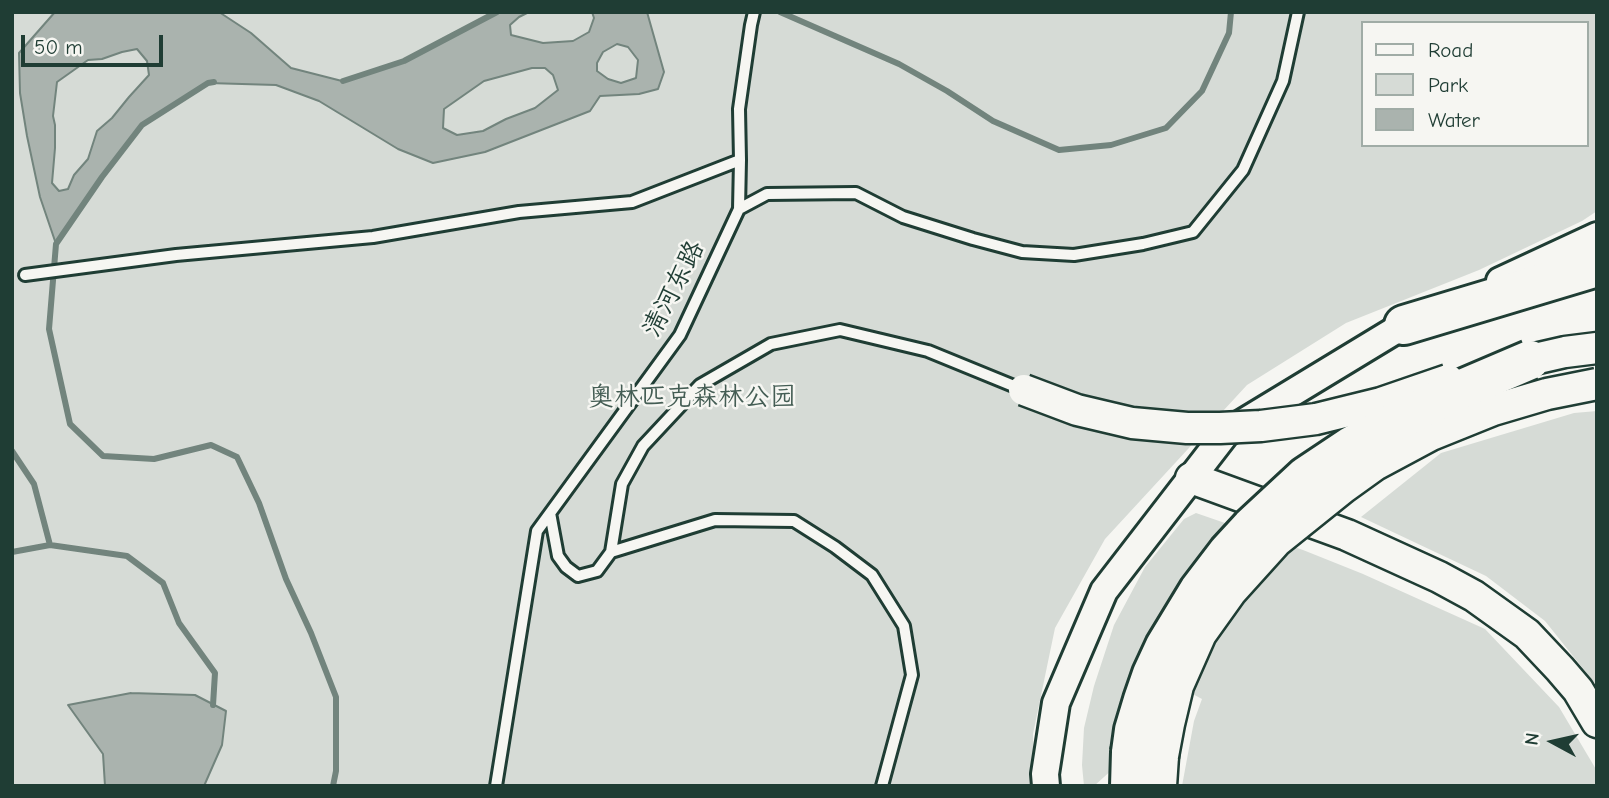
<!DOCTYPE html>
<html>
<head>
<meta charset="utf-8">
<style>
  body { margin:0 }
  #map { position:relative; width:1609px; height:798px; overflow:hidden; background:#f6f6f2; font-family:"Comic Neue",sans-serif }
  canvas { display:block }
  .frame { position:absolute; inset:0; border:14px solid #1f3d34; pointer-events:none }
  .legend { position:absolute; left:1361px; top:21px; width:228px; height:126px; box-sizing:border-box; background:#f6f6f2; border:2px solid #a0aca6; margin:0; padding:9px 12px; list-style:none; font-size:21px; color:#1f3d34 }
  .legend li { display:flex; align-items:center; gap:14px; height:35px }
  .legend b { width:35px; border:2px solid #a0aca6 }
  .north { position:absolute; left:1518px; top:707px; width:70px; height:70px; -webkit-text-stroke:5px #f6f6f2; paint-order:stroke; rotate:278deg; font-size:19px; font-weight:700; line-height:28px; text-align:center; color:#1f3d34 }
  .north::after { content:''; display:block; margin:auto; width:24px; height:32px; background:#1f3d34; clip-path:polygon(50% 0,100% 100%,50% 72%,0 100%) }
  .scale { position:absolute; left:21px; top:35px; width:142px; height:32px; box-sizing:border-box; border:4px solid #1f3d34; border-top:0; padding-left:9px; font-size:21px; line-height:24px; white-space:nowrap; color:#1f3d34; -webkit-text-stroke:5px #f6f6f2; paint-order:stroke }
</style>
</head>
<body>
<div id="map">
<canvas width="1609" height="798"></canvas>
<div class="frame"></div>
<ul class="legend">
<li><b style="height:9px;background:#f6f6f2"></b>Road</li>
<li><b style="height:19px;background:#d6dbd6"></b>Park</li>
<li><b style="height:19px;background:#aab3ae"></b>Water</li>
</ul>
<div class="north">N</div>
<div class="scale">50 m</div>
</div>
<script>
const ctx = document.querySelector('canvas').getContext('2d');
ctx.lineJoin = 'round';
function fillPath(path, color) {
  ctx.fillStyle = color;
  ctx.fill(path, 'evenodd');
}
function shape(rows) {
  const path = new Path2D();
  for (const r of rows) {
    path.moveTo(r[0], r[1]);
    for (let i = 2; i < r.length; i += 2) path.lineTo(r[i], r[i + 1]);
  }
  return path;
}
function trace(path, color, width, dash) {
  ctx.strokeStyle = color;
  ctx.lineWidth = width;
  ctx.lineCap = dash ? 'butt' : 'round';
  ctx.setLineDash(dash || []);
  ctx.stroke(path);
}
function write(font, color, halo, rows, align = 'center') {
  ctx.font = font + ' "Comic Neue","LXGW WenKai TC",sans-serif';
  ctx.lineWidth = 5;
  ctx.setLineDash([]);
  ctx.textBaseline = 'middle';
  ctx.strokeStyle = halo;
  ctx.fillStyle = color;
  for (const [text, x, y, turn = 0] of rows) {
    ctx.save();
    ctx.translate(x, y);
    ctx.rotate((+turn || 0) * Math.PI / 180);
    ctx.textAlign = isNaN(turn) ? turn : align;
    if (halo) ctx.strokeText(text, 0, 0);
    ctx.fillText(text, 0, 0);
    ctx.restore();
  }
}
fillPath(shape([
  [12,12,1597,12,1597,211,1582,221,1479,270,1346,323,1247,385,1105,539,1055,628,1033,734,1034,786,12,786],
  [1362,23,1586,23,1586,145,1362,145],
  [1597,411,1597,686,1545,621,1486,576,1361,517,1441,453,1574,413],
  [1196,513,1303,550,1363,574,1485,629,1559,707,1597,771,1597,786,1182,786,1194,721,1202,699,1138,665,1114,768,1094,786,1084,786,1082,765,1084,728,1094,686,1114,625,1145,567,1184,519]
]), '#d6dbd6');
const water = shape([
  [55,12,219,12,251,33,291,68,342,81,404,61,497,12,529,12,519,17,510,25,511,35,543,43,573,41,589,32,594,18,592,12,647,12,664,72,658,89,639,94,600,96,590,111,485,152,433,163,398,149,319,101,276,85,208,83,142,125,102,177,56,244,40,197,27,136,20,93,19,53,55,12],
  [617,44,628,47,638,60,636,78,621,83,608,79,597,71,597,63,603,52,617,44],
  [137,49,147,61,149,75,129,97,112,118,97,131,88,159,74,175,68,189,59,191,52,183,55,148,55,125,53,116,57,82,88,60,102,59,122,52,137,49],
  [532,68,545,68,553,75,558,90,535,108,506,119,483,131,457,135,443,128,444,109,484,81,532,68],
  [131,693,195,695,226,711,222,745,204,786,105,786,103,754,68,705,131,693]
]);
fillPath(water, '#aab3ae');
trace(water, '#72847d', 2);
trace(shape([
  [780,12,899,64,947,91,993,121,1059,150,1111,145,1166,128,1202,91,1229,33,1231,12],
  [343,81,404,61,497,12],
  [214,82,208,83,142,125,102,177,56,244,49,329,70,424,103,456,154,459,211,445,237,457,259,503,286,579,311,633,336,697,336,771,333,786],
  [12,451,34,484,50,545,127,556,163,583,179,623,215,673,213,705],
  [12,552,50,545]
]), '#72847d', 6);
const service = shape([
  [739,209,767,194,856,193,903,217,973,239,1022,252,1074,255,1143,244,1193,232,1243,170,1283,81,1298,12],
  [25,275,176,255,373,237,519,212,632,202,740,160],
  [550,513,558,556,566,567,578,576,597,571,611,552,715,520,794,521,835,547,872,575,904,626,912,675,882,786],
  [611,552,622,484,643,446,700,385,771,344,840,330,928,351,1021,389],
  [496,786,537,531,680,335,739,209,740,160,739,109,751,25,754,12]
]);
const tertiary = shape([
  [1500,281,1597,236],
  [1046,786,1045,774,1056,703,1104,591,1226,433,1404,325,1420,317]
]);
const secondary = shape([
  [1530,360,1565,352,1597,348],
  [1191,478,1347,535,1439,577,1474,596,1527,634,1560,669,1578,690,1597,722],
  [1161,786,1163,756]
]);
const motorway = shape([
  [1404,325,1597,267],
  [1130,786,1131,752]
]);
trace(service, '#1f3d34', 16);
trace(tertiary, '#1f3d34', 32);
trace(secondary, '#1f3d34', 35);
trace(motorway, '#1f3d34', 44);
trace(service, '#f6f6f2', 10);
trace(tertiary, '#f6f6f2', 26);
trace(secondary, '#f6f6f2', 30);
trace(motorway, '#f6f6f2', 38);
const secondaryBridge = shape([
  [1024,390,1077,410,1132,423,1187,428,1220,428,1261,426,1316,419,1381,403,1448,380],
  [1163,756,1169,724,1178,686,1201,634,1231,592,1277,541,1343,488,1375,465,1431,435,1493,410,1547,394,1597,384]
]);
const motorwayBridge = shape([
  [1131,752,1134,730,1143,700,1152,674,1165,646,1199,590,1228,552,1251,527,1306,476,1351,446,1390,424,1455,392,1530,360]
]);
trace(secondaryBridge, '#1f3d34', 35, []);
trace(motorwayBridge, '#1f3d34', 44, []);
trace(secondaryBridge, '#f6f6f2', 30);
trace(motorwayBridge, '#f6f6f2', 38);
write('26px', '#1f3d34', '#f6f6f2', [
  ["清河东路",674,289,-63]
]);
write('26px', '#445d54', '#f6f6f2', [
  ["奥林匹克森林公园",692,398]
]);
</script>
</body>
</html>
